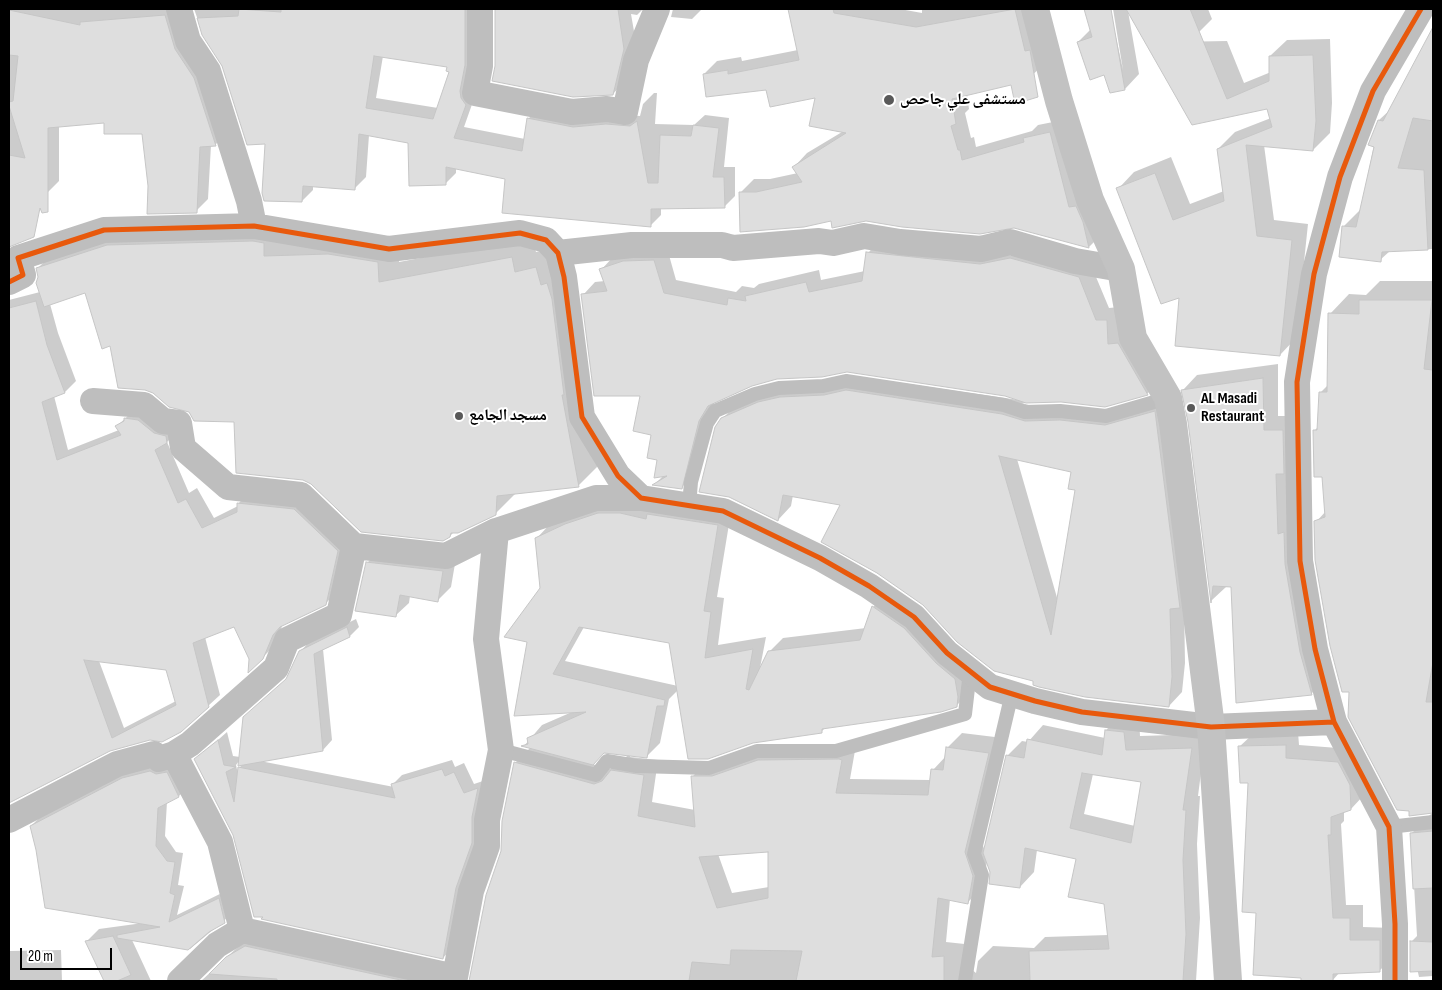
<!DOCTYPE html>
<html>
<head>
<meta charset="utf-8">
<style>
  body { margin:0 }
  #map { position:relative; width:1442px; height:990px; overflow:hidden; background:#fff; font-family:"Sofia Sans Condensed",sans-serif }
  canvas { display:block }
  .frame { position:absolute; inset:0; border:10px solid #000; pointer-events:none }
  .scale { position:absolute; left:20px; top:948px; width:92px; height:22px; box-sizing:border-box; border:2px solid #000; border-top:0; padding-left:6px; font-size:15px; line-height:18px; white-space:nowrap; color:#000; -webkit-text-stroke:4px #fff; paint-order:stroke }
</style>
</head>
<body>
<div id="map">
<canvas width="1442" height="990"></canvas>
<div class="frame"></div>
<div class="scale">20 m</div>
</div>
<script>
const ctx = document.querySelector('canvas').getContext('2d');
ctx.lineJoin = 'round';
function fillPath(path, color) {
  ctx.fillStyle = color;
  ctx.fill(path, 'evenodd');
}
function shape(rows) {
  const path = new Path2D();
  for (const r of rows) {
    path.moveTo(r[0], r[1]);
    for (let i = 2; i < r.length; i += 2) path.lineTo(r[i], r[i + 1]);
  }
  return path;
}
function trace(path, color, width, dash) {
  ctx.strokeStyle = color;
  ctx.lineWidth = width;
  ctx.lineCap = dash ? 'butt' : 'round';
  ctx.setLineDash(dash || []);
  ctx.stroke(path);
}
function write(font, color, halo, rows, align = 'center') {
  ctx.font = font + ' "Sofia Sans Condensed","Noto Naskh Arabic",sans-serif';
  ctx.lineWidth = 4;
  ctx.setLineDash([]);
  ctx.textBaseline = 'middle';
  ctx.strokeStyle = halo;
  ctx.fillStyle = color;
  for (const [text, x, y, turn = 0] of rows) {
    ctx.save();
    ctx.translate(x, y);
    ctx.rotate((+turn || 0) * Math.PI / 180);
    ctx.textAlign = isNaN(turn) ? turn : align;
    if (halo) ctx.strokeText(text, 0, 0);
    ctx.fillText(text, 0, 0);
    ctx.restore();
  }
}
fillPath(shape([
  [9,9,179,9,227,133,215,145,211,145,208,199,196,211,149,186,143,132,105,122,59,125,59,181,47,193,9,183],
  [194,9,475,9,476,93,464,127,525,139,528,119,539,108,640,116,643,104,654,93,657,93,655,124,694,125,705,115,729,118,724,167,735,167,735,196,724,207,661,208,661,215,650,226,506,178,456,168,456,173,445,184,409,142,369,135,366,177,355,188,313,185,313,190,302,201,203,34],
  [383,56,448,66,451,71,438,108,376,98],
  [496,9,643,9,637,15,631,14,635,37,624,82,613,94,496,66],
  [673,9,702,9,692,19,671,17],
  [790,9,900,9,922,13,922,9,1029,9,1041,67,1027,80,967,94,969,109,965,113,971,138,974,137,976,147,1032,131,1038,125,1063,120,1102,234,1089,247,1014,226,832,219,740,193,754,179,770,179,798,173,794,167,807,153,842,132,816,96,767,89,704,74,717,61,741,57,742,61,798,50],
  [1085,9,1110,9,1123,70,1113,9,1208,9,1212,19,1199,32,1147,44,1128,11,1139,74,1125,89,1105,73,1078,42,1091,29],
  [1218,9,1240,9,1239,10],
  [1433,29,1433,249,1390,251,1380,260,1344,226,1361,209,1379,120,1392,108],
  [1330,39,1332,103,1330,133,1313,150,1264,145,1274,220,1308,224,1296,338,1280,355,1181,296,1118,189,1134,172,1171,157,1190,204,1224,191,1218,149,1235,132,1271,118,1268,108,1193,123,1172,42,1227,41,1244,83,1271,72,1270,56,1287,40],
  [129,224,399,242,399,262,532,237,536,252,557,247,600,464,579,485,517,492,495,514,454,532,450,536,312,483,235,421,190,411,110,345,86,291,50,304,58,333,76,381,65,392,54,396,68,450,119,430,117,426,130,414,178,431,167,442,189,493,197,488,214,518,238,506,238,504,249,492,306,499,348,539,337,592,325,604,283,624,274,646,262,658,250,659,235,625,205,637,220,695,208,706,150,738,110,749,9,802,9,644,19,641,9,622,9,300,40,292,38,268,59,247],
  [99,661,167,669,176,701,124,728],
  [880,240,1091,265,1109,308,1119,307,1160,381,1147,394,1105,406,1061,401,1022,403,1039,408,1120,412,1168,398,1184,604,1185,663,1182,692,1169,706,1035,680,842,504,793,495,791,506,778,520,722,419,736,405,772,389,861,377,1019,400,1006,395,847,371,778,378,752,384,714,402,694,475,681,488,655,484,663,476,641,395,583,295,595,282,605,281,601,270,613,257,667,248,676,280,736,292,742,286,754,288,759,284,819,270,821,280,865,271,868,253],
  [1017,459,1072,471,1076,489,1058,601],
  [1380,281,1433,281,1433,976,1419,977,1411,942,1417,936,1411,834,1432,813,1410,810,1350,690,1316,522,1326,511,1323,476,1314,431,1319,426,1321,392,1329,384,1330,314,1349,294,1366,295],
  [1278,364,1278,416,1297,416,1326,679,1311,694,1233,586,1226,587,1212,600,1190,422,1183,390,1197,375],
  [613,500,731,512,717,597,724,598,718,645,766,637,760,668,769,652,783,638,866,628,873,607,886,593,918,615,970,692,956,706,826,727,821,732,678,690,669,699,660,743,647,756,630,754,630,757,658,760,652,802,695,810,692,777,707,762,774,745,856,745,850,779,931,780,933,770,946,756,947,748,962,733,1003,738,980,836,985,852,1007,756,1022,741,1028,742,1043,725,1105,738,1106,730,1121,716,1139,718,1140,736,1206,734,1198,796,1200,796,1197,844,1200,918,1196,981,543,981,545,973,502,851,515,763,531,747,524,746,542,725,572,712,516,715,541,588,537,538,550,524],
  [584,627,670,642,678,686,565,661],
  [604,751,629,754,616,767,610,769,592,764],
  [1093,774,1143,781,1135,826,1084,814],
  [1037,850,1077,858,1105,903,1108,935,1045,937,1034,948,993,946,978,961,976,973,971,969,974,945,946,942,950,899,968,902,983,887,987,861,992,872,1020,887,1034,872],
  [769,851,769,887,732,893,718,854],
  [380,550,456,558,451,587,438,600,410,596,409,603,395,616,367,563],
  [356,619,359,627,350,636,323,649,332,740,323,750,260,761,394,787,393,784,402,775,452,760,455,767,464,763,474,784,486,780,481,833,452,948,443,958,255,916,235,835,195,760,227,732,233,756,240,757,288,678,300,652,309,642],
  [239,761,243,764,239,768,238,774,236,765],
  [1298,732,1299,745,1351,749,1364,795,1351,809,1344,811,1344,821,1341,824,1346,905,1363,905,1363,927,1393,928,1393,958,1379,971,1340,972,1332,981,1302,981,1302,976,1258,911,1249,782,1239,747,1253,734],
  [160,762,188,787,179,796,167,802,165,836,176,852,183,853,178,885,184,886,177,915,228,890,233,913,190,949,132,940,151,981,105,981,87,941,99,929,143,923,38,850,31,826,40,817,133,769],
  [258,934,461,981,201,981,240,945],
  [61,950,62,981,9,981,9,951]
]), '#0003');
const building = shape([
  [239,9,281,12,281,9,465,9,465,65,460,91,461,98,466,105,454,138,522,151,527,118,573,127,606,124,630,126,637,121,648,183,658,183,660,135,691,136,693,125,719,128,713,177,724,177,725,208,651,209,651,227,502,213,505,179,446,167,446,185,409,186,408,143,359,134,355,190,303,186,302,202,264,201,262,193,265,144,247,145,222,66,202,35,197,18,238,16,239,9],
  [374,56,447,67,446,71,449,72,433,119,366,108,374,56],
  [495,9,618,9,624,49,613,95,573,97,492,81,495,66,495,9],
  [788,9,833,9,834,13,916,27,1015,9,1025,51,1030,50,1031,56,1038,97,1015,104,1011,85,952,99,956,124,951,126,958,150,960,150,962,160,1024,142,1023,138,1050,132,1069,207,1076,206,1083,222,1089,248,1014,228,980,234,902,227,866,221,832,228,831,221,804,227,740,232,739,192,756,192,802,182,792,167,846,133,809,126,815,98,770,107,766,90,706,97,703,74,728,70,728,74,799,60,788,9],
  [1084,9,1111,9,1125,90,1110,93,1104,75,1090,80,1077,42,1092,37,1084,9],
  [1126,9,1190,9,1227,99,1269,81,1269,56,1313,55,1316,121,1313,151,1246,145,1257,236,1292,240,1280,356,1175,346,1179,298,1161,304,1116,188,1155,173,1173,220,1224,201,1217,149,1272,127,1267,109,1192,125,1126,9],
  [9,10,80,25,80,22,165,15,175,49,194,78,216,146,200,147,197,213,147,214,148,186,142,134,104,134,104,123,48,128,48,212,42,213,40,208,34,237,9,247,9,155,25,158,9,106,9,102,13,101,18,56,9,55,9,10],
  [1433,27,1433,121,1413,118,1398,168,1424,170,1428,250,1382,252,1381,262,1339,257,1342,226,1356,227,1374,147,1368,145,1378,120,1383,121,1433,27],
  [253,241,264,243,264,256,328,254,378,262,379,282,512,257,515,272,536,267,541,285,547,283,552,299,564,395,562,395,579,487,497,496,496,515,458,533,451,533,450,537,443,541,361,532,311,484,303,480,236,473,234,422,194,421,189,412,169,407,153,393,145,390,118,388,110,346,102,349,85,293,44,307,36,283,38,277,36,268,107,245,253,241],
  [866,252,980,264,1010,258,1079,277,1096,320,1107,320,1108,344,1118,343,1148,395,1105,407,1061,402,1026,403,1005,396,847,372,822,377,777,379,752,386,708,406,699,421,682,489,652,485,667,476,654,478,657,460,647,458,651,435,633,431,640,396,594,396,581,294,607,291,599,269,623,261,654,260,664,293,727,305,728,298,746,301,745,296,806,282,809,292,862,281,866,252],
  [1359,300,1432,300,1424,369,1433,370,1433,662,1426,702,1433,702,1433,813,1409,816,1409,811,1397,810,1348,717,1349,692,1342,692,1330,646,1315,560,1314,521,1325,517,1322,477,1314,477,1313,430,1317,430,1319,392,1327,392,1328,313,1359,314,1359,300],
  [36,301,47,345,65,393,42,402,57,460,121,435,115,426,124,421,124,418,138,420,154,433,166,436,167,443,155,450,178,503,186,499,202,528,237,512,237,503,294,509,338,551,326,605,280,627,273,635,263,659,248,673,249,659,234,627,193,643,209,707,181,732,162,742,150,740,110,751,9,803,9,308,36,301],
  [84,660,166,670,176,705,112,738,84,660],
  [1263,378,1264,430,1283,430,1284,474,1276,474,1278,534,1284,532,1285,564,1300,652,1312,695,1236,703,1231,587,1213,586,1211,603,1188,422,1181,390,1263,378],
  [846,390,1002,414,1025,421,1060,420,1105,425,1155,411,1180,608,1170,609,1172,677,1169,707,1085,697,1039,687,1033,685,1033,681,994,671,957,642,923,605,877,573,821,542,840,505,783,495,778,521,729,497,699,492,715,427,721,418,758,402,780,397,824,395,846,390],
  [999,456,1071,472,1068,489,1075,490,1051,635,999,456],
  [598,513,620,513,646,519,647,514,718,525,704,611,711,612,705,658,753,649,746,689,749,690,768,651,860,640,872,606,904,628,936,663,955,679,958,697,957,707,941,712,822,729,822,733,753,743,708,759,688,759,669,643,579,627,553,674,665,700,664,706,657,706,647,758,604,753,593,765,521,746,528,744,527,738,586,712,514,716,527,642,504,637,540,588,535,538,565,524,598,513],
  [366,562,443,571,438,602,400,595,396,617,355,611,366,562],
  [347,627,350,637,314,654,323,751,238,766,243,717,286,679,299,651,347,627],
  [1105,730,1124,732,1126,750,1192,748,1183,810,1186,810,1183,860,1186,934,1183,981,1030,981,1029,951,1109,949,1104,904,1068,897,1076,859,1025,848,1020,888,989,884,990,872,983,853,1006,755,1024,758,1027,739,1102,755,1105,730],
  [1082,773,1141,782,1131,843,1070,828,1082,773],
  [218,740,224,765,236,767,226,772,234,802,238,767,395,798,391,784,442,769,445,776,454,772,464,793,478,788,472,817,472,843,456,888,443,959,261,919,263,917,254,917,233,835,194,759,218,740],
  [1286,745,1286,758,1338,762,1350,785,1351,810,1331,817,1331,835,1328,835,1333,918,1350,918,1350,940,1380,940,1380,972,1333,974,1333,981,1301,981,1301,978,1253,975,1256,913,1242,912,1248,783,1240,783,1238,746,1286,745],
  [946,747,989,753,965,852,973,876,968,904,938,898,932,957,944,956,944,981,796,981,802,951,731,950,730,965,692,962,689,981,469,981,486,895,501,851,502,821,514,762,594,784,602,781,611,770,644,775,638,816,695,827,691,776,712,776,758,760,839,759,842,760,836,793,928,795,931,769,943,770,946,747],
  [768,852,768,898,717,908,699,857,768,852],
  [150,771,156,774,167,772,179,797,158,808,156,846,167,861,175,862,170,893,175,895,169,922,219,898,225,923,209,932,188,950,117,938,117,935,160,927,45,908,36,850,30,826,122,778,150,771],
  [1433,831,1433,888,1413,889,1410,833,1433,831],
  [113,936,131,975,117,981,104,981,85,941,113,936],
  [1410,941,1433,942,1433,971,1410,972,1410,941],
  [245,946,405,981,277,981,277,979,209,974,226,957,245,946]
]);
fillPath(building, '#dedede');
trace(building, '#c6c6c6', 1);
trace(shape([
  [689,506,691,482,707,423,715,411,755,394,779,388,823,386,846,381,1004,405,1025,412,1060,411,1106,416,1168,398],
  [501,750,596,775,607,761,637,766,709,768,757,751,836,751,965,714,970,671],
  [1389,827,1433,822],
  [965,981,982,875,974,854,1012,693]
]), '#bebebe', 14);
trace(shape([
  [179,9,188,41,208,71,249,201,254,226],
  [480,9,480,66,475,93,572,112,607,109,625,112,636,60,657,9],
  [558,253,632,245,722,245,733,248,819,241,833,243,864,236,900,242,981,249,1010,242,1075,261,1121,269],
  [9,282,23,275,18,258,104,230,254,226,389,249,520,233,546,240,558,253,564,277,582,417,618,476,641,498,723,511,820,558,869,586,914,617,947,653,990,687,1035,701,1082,712,1211,727,1334,722],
  [93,401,144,405,163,421,179,423,183,448,228,487,301,495,354,546],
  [174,754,190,744,276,668,287,640,339,615,354,546,446,556,496,531],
  [9,820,117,764,154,754,159,759,174,754,220,842,242,930],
  [180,981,217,945,242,930,455,977,471,891,487,846,487,820,501,750,486,639,496,531,596,498,641,498],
  [1395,981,1395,924,1389,827,1334,722,1315,649,1300,561,1297,382,1314,274,1340,177,1373,91,1421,9]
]), '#bebebe', 26);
trace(shape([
  [1035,9,1059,101,1090,200,1121,269,1133,338,1168,398,1173,424,1211,727,1228,981]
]), '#c2c2c2', 28);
trace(shape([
  [9,282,23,275,18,258,104,230,254,226,389,249,520,233,546,240,558,253,564,277,582,417,618,476,641,498,723,511,820,558,869,586,914,617,947,653,990,687,1035,701,1082,712,1211,727,1334,722],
  [1395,981,1395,924,1389,827,1334,722,1315,649,1300,561,1297,382,1314,274,1340,177,1373,91,1421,9]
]), '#e8590c', 5);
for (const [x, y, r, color] of [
  [889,100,6,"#595959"],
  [1191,408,5,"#595959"],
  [459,416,5,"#595959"]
]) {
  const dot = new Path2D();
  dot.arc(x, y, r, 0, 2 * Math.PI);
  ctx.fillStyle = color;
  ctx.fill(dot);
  trace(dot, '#fff', 2);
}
write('bold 16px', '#000', '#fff', [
  ["مستشفى علي جاحص",900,100],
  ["AL Masadi",1201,399],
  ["Restaurant",1201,417],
  ["مسجد الجامع",469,416]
], 'left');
</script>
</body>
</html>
